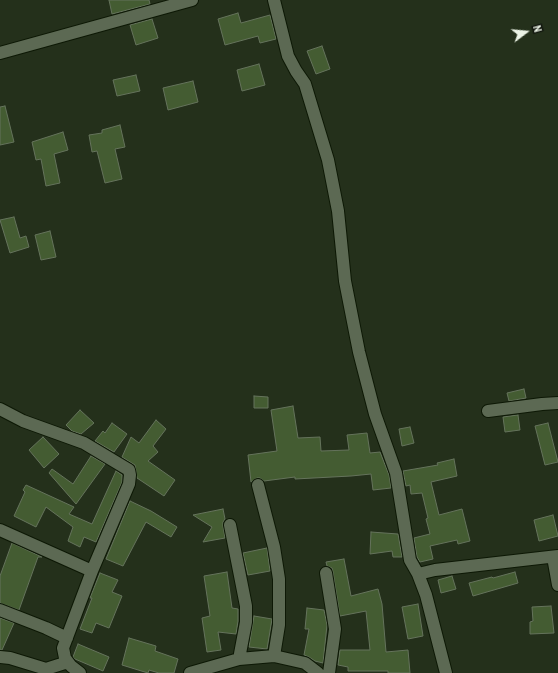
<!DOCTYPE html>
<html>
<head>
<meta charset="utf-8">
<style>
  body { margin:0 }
  #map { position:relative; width:558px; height:673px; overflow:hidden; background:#24301b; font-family:"Archivo Narrow",sans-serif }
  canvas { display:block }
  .north { position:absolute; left:506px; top:12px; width:40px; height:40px; -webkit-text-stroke:3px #11160d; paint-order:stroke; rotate:74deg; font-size:11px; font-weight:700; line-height:16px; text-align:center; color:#ebf3e6 }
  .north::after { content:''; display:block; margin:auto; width:14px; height:18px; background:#ebf3e6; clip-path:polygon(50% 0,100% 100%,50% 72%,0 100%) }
</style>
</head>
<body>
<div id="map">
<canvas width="558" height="673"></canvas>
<div class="north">N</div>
</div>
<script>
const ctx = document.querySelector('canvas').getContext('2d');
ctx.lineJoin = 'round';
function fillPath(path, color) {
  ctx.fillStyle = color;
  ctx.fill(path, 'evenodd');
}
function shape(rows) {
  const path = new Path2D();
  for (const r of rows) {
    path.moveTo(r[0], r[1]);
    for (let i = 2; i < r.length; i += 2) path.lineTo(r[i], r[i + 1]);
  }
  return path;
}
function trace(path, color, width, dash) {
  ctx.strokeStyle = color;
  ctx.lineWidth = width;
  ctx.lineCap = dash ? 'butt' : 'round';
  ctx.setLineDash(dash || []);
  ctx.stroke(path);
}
const building = shape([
  [109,0,149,0,150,4,112,14,109,0],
  [238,13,241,23,270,15,276,39,260,43,258,36,225,45,218,19,238,13],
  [152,19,158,38,136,45,130,25,152,19],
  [322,46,330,69,316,74,307,51,322,46],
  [259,64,265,85,242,91,237,70,259,64],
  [136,75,140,91,117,96,113,80,136,75],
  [193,81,198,102,168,110,163,88,193,81],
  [5,106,14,142,0,145,0,107,5,106],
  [120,125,125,147,115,149,122,179,105,183,97,151,92,152,89,135,102,133,102,130,120,125],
  [63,132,68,150,54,154,60,183,46,186,41,159,36,160,32,142,63,132],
  [14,217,20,238,26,236,29,247,10,253,0,220,14,217],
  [50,231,56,257,41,260,35,235,50,231],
  [524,389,526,398,509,401,507,393,524,389],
  [254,396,268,397,268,408,254,408,254,396],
  [293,406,298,438,320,437,321,451,349,450,347,435,367,433,370,453,380,452,389,475,391,488,373,490,371,474,351,476,295,479,295,477,264,481,260,478,257,478,251,482,248,455,277,451,271,410,293,406],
  [80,410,94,423,81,434,72,431,66,425,80,410],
  [518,415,520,430,505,432,503,417,518,415],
  [156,420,166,429,153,446,158,452,148,461,175,480,164,496,137,478,135,465,122,457,131,437,139,443,156,420],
  [112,423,127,434,114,452,95,441,103,431,105,433,112,423],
  [548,423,558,462,545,465,535,426,548,423],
  [410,427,414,443,402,446,399,429,410,427],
  [43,437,59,454,44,468,29,450,43,437],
  [91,456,105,464,76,504,49,473,52,469,73,484,91,456],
  [454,459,457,476,431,482,439,515,462,509,470,541,458,544,457,540,430,546,433,559,420,562,417,557,414,538,430,534,426,519,428,518,422,493,411,494,410,485,406,486,403,471,438,465,437,463,454,459],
  [116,471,122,475,122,482,96,542,84,537,80,547,68,541,73,527,46,507,36,527,14,516,25,492,23,490,26,485,74,507,69,514,92,524,116,471],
  [130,501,151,511,177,527,171,537,146,522,123,566,106,559,130,501],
  [223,509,225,519,223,522,223,526,225,538,203,542,212,527,193,515,223,509],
  [553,515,558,536,539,541,534,520,553,515],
  [371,532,398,534,402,557,393,557,392,551,370,554,371,532],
  [12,543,42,557,38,557,19,610,0,603,0,576,12,543],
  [267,548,270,571,248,575,243,553,267,548],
  [344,559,351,596,378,589,382,604,386,652,408,650,410,673,388,673,388,671,348,671,348,667,338,665,340,650,370,650,366,611,340,616,333,572,332,568,327,566,326,562,344,559],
  [227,572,232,608,238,609,238,621,236,634,218,632,221,650,207,652,202,618,210,616,204,576,227,572],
  [515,572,518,583,473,596,469,583,492,577,493,578,515,572],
  [100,573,118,580,112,592,122,596,109,628,96,623,92,633,80,629,92,598,90,598,100,573],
  [452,576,456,589,441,593,438,580,452,576],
  [418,604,423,636,408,639,402,607,418,604],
  [551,606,554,633,530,634,530,622,533,621,532,607,551,606],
  [307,608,324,610,327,625,323,663,315,661,309,657,304,655,309,629,305,629,307,608],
  [254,616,272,619,267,649,249,647,254,616],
  [0,618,14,623,2,650,0,650,0,618],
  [129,638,156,646,155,651,178,659,174,673,159,673,149,670,148,673,122,665,129,638],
  [78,644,109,657,103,671,75,659,73,657,78,644]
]);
fillPath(building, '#445c32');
trace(building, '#65735c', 1);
const street = shape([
  [274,0,288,56,296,71,305,84,328,160,338,211,345,281,359,352,375,414,396,473,410,560,418,574],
  [0,53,192,0],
  [0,409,23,421,84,443,129,470,130,475,129,484,92,571,63,648,65,658,71,666,80,673],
  [488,411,542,404,558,403],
  [258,485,274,547,279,579,279,625,274,656],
  [230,525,246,606,246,622,239,659],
  [0,530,92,571],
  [553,557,558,585],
  [326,573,335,629,329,673],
  [0,610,46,628,67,638],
  [0,657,10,658,46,669,68,662],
  [190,673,239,659,274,656,305,663,318,673],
  [446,673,426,595,418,574,435,570,558,556]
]);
trace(street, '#0d1805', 14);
trace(street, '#5c6953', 12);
</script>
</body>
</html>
